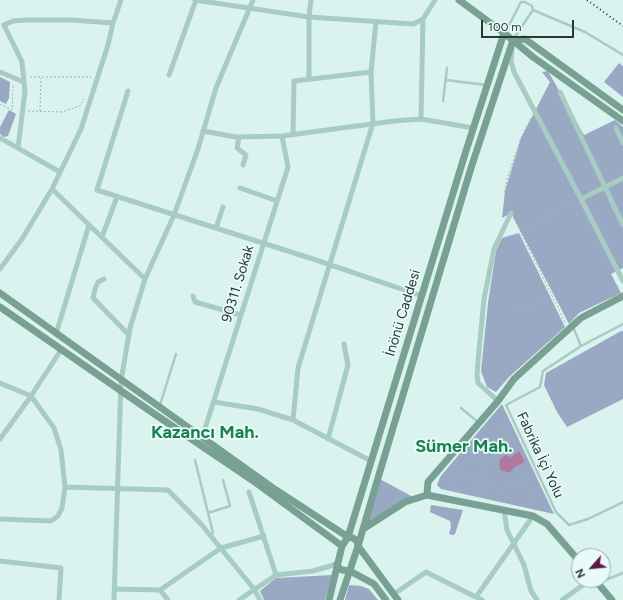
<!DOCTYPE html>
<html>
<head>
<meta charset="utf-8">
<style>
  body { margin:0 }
  #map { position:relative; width:623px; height:600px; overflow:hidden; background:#dbf3ef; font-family:Figtree,sans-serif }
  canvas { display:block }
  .north { position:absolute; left:571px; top:548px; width:40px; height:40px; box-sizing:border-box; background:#e8fbf8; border:1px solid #9bada9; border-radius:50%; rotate:243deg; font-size:11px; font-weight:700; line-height:16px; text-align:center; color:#283832 }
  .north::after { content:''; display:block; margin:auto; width:14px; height:18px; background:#5c1b44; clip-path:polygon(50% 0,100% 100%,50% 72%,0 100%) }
  .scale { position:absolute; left:481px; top:20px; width:93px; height:18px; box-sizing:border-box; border:2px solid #283832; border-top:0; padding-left:5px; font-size:12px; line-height:14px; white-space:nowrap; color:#283832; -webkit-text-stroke:3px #e8fbf8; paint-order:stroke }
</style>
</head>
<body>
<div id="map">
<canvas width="623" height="600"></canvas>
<div class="north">N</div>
<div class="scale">100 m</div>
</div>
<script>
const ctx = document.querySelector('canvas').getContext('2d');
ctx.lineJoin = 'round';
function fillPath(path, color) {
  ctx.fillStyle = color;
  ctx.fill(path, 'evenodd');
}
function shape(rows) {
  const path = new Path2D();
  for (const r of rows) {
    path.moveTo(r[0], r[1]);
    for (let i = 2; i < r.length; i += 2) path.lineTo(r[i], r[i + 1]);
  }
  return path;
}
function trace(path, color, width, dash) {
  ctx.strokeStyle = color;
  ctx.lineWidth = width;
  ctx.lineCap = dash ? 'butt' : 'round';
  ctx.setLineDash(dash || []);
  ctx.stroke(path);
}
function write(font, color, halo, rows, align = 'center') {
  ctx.font = font + ' Figtree,sans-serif';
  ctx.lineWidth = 3.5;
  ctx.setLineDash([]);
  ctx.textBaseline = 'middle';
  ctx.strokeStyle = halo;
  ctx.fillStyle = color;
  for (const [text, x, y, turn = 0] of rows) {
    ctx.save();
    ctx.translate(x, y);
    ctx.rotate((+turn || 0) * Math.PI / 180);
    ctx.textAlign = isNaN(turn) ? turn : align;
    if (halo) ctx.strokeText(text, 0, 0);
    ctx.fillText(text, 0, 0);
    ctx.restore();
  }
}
fillPath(shape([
  [619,63,623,66,623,97,604,82],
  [548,71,584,135,615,120,623,127,623,268,611,274,621,293,579,313,569,324,511,213,502,218,505,191,521,138,550,82,542,72],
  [0,77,10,82,9,98,6,104,0,101],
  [9,110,16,114,8,136,4,137,0,134,0,127],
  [519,233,565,327,509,377,496,392,487,387,481,371,488,303,496,251,502,238],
  [621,331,623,331,623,399,567,427,557,412,544,385,546,373],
  [502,404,554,514,441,489,437,485,440,477],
  [378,478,415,498,363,529],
  [431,505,463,510,455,534,452,535,449,534,451,527,450,521,430,512],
  [332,575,325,600,264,600,260,591,276,578],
  [349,585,361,586,369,589,378,600,345,600]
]), '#9aa9c3');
fillPath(shape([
  [519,451,524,460,523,463,515,467,510,472,506,472,501,470,499,464,500,459,505,455,511,457]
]), '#b2799e');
trace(shape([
  [30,77,91,77,91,78],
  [0,104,12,110,13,85],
  [28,111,62,112,80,106,84,99],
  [40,111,41,78],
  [0,132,12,111],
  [508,207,505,202,505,191,507,179,521,138,531,118],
  [514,219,520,230],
  [511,314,551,295],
  [565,322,520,231,575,202],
  [480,442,480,463,494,487,499,491],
  [495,447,494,437,494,433,498,430,506,436,510,444],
  [480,449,450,481,450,489,497,498,499,491,503,487,523,477,535,503,541,507,545,506],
  [481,463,500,451],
  [455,477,483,481,488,478],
  [442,480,476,439,500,450],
  [481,494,483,482]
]), '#91b8ae', 1, [2, 2]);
trace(shape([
  [533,10,585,32,623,55],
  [505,33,521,2,525,2,532,6,533,10,514,38],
  [446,80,486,85],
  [443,101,447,68],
  [573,327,581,346,543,371,540,387,506,405,556,512,569,525,588,519,623,502],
  [581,346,623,324],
  [160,405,176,354],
  [461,408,479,423],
  [195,460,213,533,210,534],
  [208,513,230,506,223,480],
  [598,583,623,573]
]), '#a6ccc3', 2.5);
trace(shape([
  [195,0,309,17,413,24,423,19,435,0],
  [512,49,511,61,514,72,581,199,623,281],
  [0,72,24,82],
  [169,75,196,0],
  [309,79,309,17,311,0],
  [128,91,97,190,319,261,422,296],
  [560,92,623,225],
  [421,119,423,19],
  [616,128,623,143],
  [203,131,236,137,282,136,394,121,421,119,473,128],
  [293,134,294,81,371,72],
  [239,137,237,148,246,155,243,165],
  [0,138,60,172],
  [18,148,25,91,22,62,4,25,13,21,27,20,71,20,113,23,121,0],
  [240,188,277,201],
  [52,189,145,279],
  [581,199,623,178],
  [216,228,223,207],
  [102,237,117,197],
  [0,269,22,239,52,189,81,129,108,45,113,23],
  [104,279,98,282,95,289,93,298,129,335],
  [193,296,195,302,241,315],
  [56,334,89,225],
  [0,383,31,396,54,428,61,450,65,487,62,508,58,516,51,521,0,519],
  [498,401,478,383,477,375,478,361,484,299,494,249,511,213],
  [214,402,258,409,293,420,371,461],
  [293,420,298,368,373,123,371,72,376,22],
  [202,438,288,167,282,136],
  [0,439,31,396,61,350],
  [328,439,348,365,344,344],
  [65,487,168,490,201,524,254,589,260,600],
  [249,492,276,575],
  [504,510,507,530,524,565,531,591,537,600],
  [0,561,61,568,59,600],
  [114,589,160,590,168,600],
  [160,590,221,548,264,536],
  [394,594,426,572,482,600],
  [476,597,533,516],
  [114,600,121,381,130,328,145,279,174,215,198,149,216,88,253,0],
  [239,600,276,575,313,571,337,564],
  [562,600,590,580]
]), '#a6ccc3', 5);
trace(shape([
  [459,0,504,33,533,57,623,121],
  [513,40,525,39,623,110],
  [0,293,276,490,348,537,353,538,357,541,358,546,398,600],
  [0,307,153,413,252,480,342,546],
  [427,495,428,482,498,401,514,379,581,318,623,296],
  [363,529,405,502,427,495,533,516,547,524,579,561],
  [337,564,339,568,342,570,350,571,374,584,386,600],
  [595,580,612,600],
  [329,600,342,546,348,537,465,154,504,33],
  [340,600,358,546,378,478,471,168,513,40]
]), '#78a093', 7);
trace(shape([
  [587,0,623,26]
]), '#283832', 2, [1, 3]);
write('14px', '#283832', '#e8fbf8', [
  ["90311. Sokak",238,284,-73],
  ["İnönü Caddesi",403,313,-73],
  ["Fabrika İçi Yolu",540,455,65]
]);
write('bold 18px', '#1b8052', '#e8fbf8', [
  ["Kazancı Mah.",205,433],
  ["Sümer Mah.",464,447]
]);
</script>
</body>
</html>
